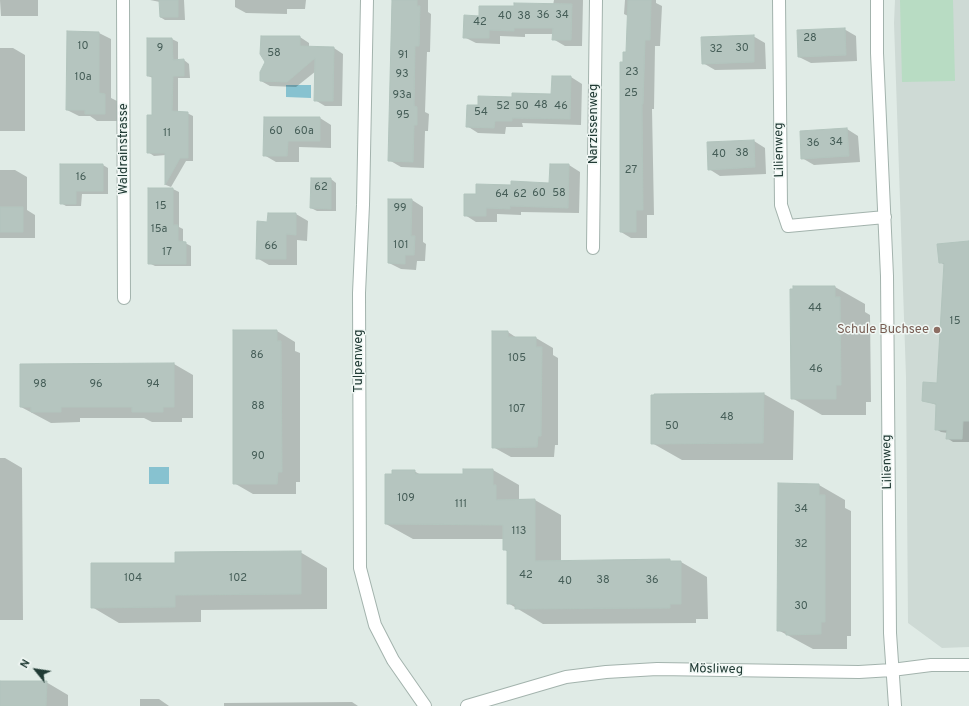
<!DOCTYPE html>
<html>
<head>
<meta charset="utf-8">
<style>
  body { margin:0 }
  #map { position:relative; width:969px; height:706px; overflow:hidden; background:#e0ebe6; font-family:Overpass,sans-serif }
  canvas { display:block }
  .north { position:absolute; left:16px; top:650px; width:40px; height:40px; -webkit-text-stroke:3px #f0f7f4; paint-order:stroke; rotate:300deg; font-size:11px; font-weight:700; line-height:16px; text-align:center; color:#213b35 }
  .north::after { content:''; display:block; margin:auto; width:14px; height:18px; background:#213b35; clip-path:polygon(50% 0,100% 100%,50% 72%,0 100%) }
</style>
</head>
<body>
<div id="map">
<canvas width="969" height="706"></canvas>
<div class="north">N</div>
</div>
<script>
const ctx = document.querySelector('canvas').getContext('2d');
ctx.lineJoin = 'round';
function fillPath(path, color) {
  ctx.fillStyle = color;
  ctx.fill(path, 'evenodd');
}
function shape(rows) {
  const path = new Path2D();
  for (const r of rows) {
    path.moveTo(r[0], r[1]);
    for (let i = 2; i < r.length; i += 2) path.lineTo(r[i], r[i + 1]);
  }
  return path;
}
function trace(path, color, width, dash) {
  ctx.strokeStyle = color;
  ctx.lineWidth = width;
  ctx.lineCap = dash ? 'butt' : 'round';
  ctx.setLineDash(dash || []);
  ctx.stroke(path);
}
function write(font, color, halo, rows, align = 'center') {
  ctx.font = font + ' Overpass,sans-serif';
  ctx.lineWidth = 3;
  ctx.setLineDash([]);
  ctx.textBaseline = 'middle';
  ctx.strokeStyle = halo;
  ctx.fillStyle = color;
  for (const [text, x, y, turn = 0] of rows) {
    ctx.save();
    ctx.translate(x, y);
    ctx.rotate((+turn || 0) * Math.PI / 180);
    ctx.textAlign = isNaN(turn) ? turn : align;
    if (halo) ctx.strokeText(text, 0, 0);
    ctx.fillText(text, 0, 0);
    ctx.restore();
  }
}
fillPath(shape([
  [895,0,969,0,969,647,942,648,908,623,906,377,894,23]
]), '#cedad5');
fillPath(shape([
  [900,0,953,0,955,81,902,82]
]), '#b8dcc3');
fillPath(shape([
  [286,85,311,85,311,98,286,97],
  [149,467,169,467,169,484,149,484]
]), '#87c2d0');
fillPath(shape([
  [0,0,38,0,38,16,1,16],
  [150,0,184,0,185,20,165,20,160,17,160,2],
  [235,0,306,0,305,9,287,9,287,14,246,13,235,7],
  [392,0,428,0,428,12,431,14,430,52,427,52,425,112,429,114,428,131,425,131,424,168,401,167,389,160],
  [554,0,583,0,582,46,565,46,553,39,554,34,525,34,525,37,500,36,500,44,476,43,464,37,480,17,515,7,553,5],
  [625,0,656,0,656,3,662,6,660,46,655,46,654,109,652,109,654,215,647,215,647,238,631,238,621,232,624,63,627,53,628,16,624,14],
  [844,29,856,36,857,61,811,63,799,57],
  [99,33,111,39,111,98,117,101,117,121,97,121,90,116,79,116,67,110],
  [753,36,765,43,766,69,715,70,703,63],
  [300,37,309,43,309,48,334,48,343,54,342,106,325,106,315,100,316,71,296,87,270,86,261,81],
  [148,39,172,39,178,42,178,60,184,60,189,64,190,78,178,78,178,112,187,113,193,116,193,161,186,161,171,187,166,185,166,155,154,156,148,152,153,116,153,78,148,76],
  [0,48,13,48,25,55,25,131,0,131],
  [571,77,582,84,581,125,522,123,523,127,506,127,505,134,478,133,467,126,479,106,513,98,552,95],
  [320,118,331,125,331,148,299,147,299,162,276,162,264,155],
  [847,129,858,136,860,162,814,165,802,158],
  [754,141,765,148,766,174,720,176,709,169],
  [103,165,108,168,108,194,82,194,81,206,66,206,61,203],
  [569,165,580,172,579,213,521,212,521,215,497,214,497,222,476,222,465,215,477,195,512,186,550,184],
  [0,170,15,170,27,177,27,210,35,215,35,238,0,238],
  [331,179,336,183,336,211,317,211,311,208],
  [149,189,173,189,179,192,179,227,183,229,183,242,191,246,191,266,155,266,149,263],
  [412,200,423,207,423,242,426,244,425,261,417,261,416,270,401,269,389,263],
  [296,214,308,221,307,241,297,240,297,265,269,265,257,258,268,223],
  [969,242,969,442,953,442,947,438,948,433,941,432,936,429,937,405,923,400,938,384,945,265,940,262],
  [835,287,865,304,865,312,870,315,871,402,866,402,866,415,822,415,792,398],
  [277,331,295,342,295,351,300,353,300,482,296,482,296,494,253,494,234,483],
  [508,332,517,338,536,338,553,348,553,355,558,358,558,445,555,445,554,457,511,457,493,447],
  [174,364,193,375,193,418,182,418,182,422,152,422,144,418,80,418,80,422,51,423,21,407],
  [764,394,794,411,793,460,682,460,652,443],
  [0,458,5,458,22,468,23,620,0,620],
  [493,470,519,485,519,499,535,500,561,515,561,562,669,560,673,562,681,562,707,577,708,619,696,619,696,623,543,624,508,603,508,552,504,549,504,539,413,539,386,524,414,471,421,475,464,475],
  [819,485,845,500,845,508,851,511,851,636,847,636,847,649,813,649,778,630],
  [300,552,327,568,327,609,201,610,201,622,119,623,92,607,176,564],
  [0,682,46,682,68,695,68,706,0,706],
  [140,699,159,699,169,706,140,706],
  [352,702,358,706,224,706,224,703]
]), '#0003');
const building = shape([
  [159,0,178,0,178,17,160,17,159,0],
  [392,0,417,0,417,6,420,6,419,46,415,46,414,106,417,107,417,125,414,125,413,162,388,161,392,0],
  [628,0,651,0,650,40,645,40,643,104,642,104,643,210,636,210,636,232,620,232,620,62,623,62,623,52,626,52,628,0],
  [514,3,572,4,571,40,552,40,553,28,514,28,514,31,489,30,489,38,463,38,464,15,479,16,479,6,514,6,514,3],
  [845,28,846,55,798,57,797,30,845,28],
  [67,31,99,32,99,93,105,94,105,114,85,114,85,110,66,110,67,31],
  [754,35,754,62,702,64,701,37,754,35],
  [261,36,300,36,300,46,334,47,333,101,314,101,315,58,287,82,260,81,260,72,265,62,260,54,261,36],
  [147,38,172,38,173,60,184,59,184,76,173,76,172,111,188,112,188,158,180,158,165,185,165,153,147,153,147,115,152,115,152,76,147,76,147,38],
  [552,76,571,76,570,119,512,118,512,121,495,121,494,128,466,127,467,105,478,105,478,96,512,97,512,93,551,94,552,76],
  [264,117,320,117,320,141,288,141,287,156,263,156,264,117],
  [847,128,849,156,801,159,800,131,847,128],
  [754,140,755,167,708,170,707,142,754,140],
  [60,164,103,164,103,191,76,191,76,204,60,204,60,164],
  [550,164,569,164,568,208,510,206,510,209,486,208,486,216,464,216,464,194,476,194,476,184,511,185,511,181,549,183,550,164],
  [311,178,331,178,331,209,310,208,311,178],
  [148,188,173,188,173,225,178,225,178,241,186,242,186,264,148,264,148,188],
  [388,199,412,199,411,236,415,236,414,255,405,255,405,264,388,263,388,199],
  [0,207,23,207,23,232,0,232,0,207],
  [268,213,296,213,296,235,286,234,286,259,256,259,257,221,267,222,268,213],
  [969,241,969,421,963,421,962,439,946,439,947,430,935,430,936,404,922,401,923,382,937,383,944,263,939,263,937,244,969,241],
  [793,286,835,286,835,297,840,297,841,385,836,385,836,399,791,399,790,289,793,289,793,286],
  [233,330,277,330,277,341,281,341,282,472,278,472,277,484,233,484,233,330],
  [492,331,508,331,508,337,536,337,536,347,542,347,541,436,538,436,537,447,492,448,492,331],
  [174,363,174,407,163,407,163,412,132,412,132,407,61,407,61,412,31,412,31,407,20,407,20,364,174,363],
  [764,393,763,443,651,444,651,395,654,395,654,394,764,393],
  [463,469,493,469,493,485,496,485,496,500,535,499,535,561,670,559,670,561,681,561,681,604,670,604,670,608,515,609,515,604,507,604,507,550,503,550,503,525,385,524,385,474,392,474,392,470,415,470,415,474,463,474,463,469],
  [778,483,819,484,819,495,825,495,825,622,821,622,821,634,786,635,786,631,777,631,778,483],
  [301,551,301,594,175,595,175,607,91,608,91,563,175,563,175,552,301,551],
  [0,681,47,681,46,706,0,706,0,681]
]);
fillPath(building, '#b5c5bf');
trace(building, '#b2c4bd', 1);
const minor = shape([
  [123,0,124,298],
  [367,0,363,205,359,293,360,568,375,625,393,660,425,706],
  [779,0,781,205,788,226,885,217],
  [877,0,877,53,887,276,890,633,895,706],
  [593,248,596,0],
  [467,706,566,677,606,672,657,669,859,672,892,670,931,665,969,665]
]);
trace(minor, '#a3b3ad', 14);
trace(minor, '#fff', 12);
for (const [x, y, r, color] of [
  [937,330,4,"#8d6e63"]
]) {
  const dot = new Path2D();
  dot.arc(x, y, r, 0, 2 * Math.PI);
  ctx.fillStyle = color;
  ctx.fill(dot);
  trace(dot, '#f0f7f4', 1.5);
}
write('11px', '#465e58', null, [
  ["36",543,16],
  ["34",562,16],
  ["40",505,17],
  ["38",524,17],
  ["42",480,23],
  ["28",810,39],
  ["10",83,47],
  ["9",160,49],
  ["30",742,49],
  ["32",716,50],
  ["58",274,54],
  ["91",403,56],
  ["23",632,73],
  ["93",402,75],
  ["10a",83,78],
  ["25",631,94],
  ["93a",402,96],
  ["48",541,106],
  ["52",503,107],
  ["50",522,107],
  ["46",561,107],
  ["54",481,113],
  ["95",403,116],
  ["60",276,132],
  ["60a",304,132],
  ["11",167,134],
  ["34",836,143],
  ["36",813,144],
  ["38",742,154],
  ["40",719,155],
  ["27",631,171],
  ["16",81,178],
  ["62",321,188],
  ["60",539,194],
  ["58",559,194],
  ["64",502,195],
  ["62",520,195],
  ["15",161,207],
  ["99",400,209],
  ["15a",159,230],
  ["101",401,246],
  ["66",271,247],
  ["17",167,253],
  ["44",815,309],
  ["15",955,322],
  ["86",257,356],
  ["105",517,359],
  ["46",816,370],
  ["98",40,385],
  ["96",96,385],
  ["94",153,385],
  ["88",258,407],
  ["107",517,410],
  ["48",727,418],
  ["50",672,427],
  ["90",258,457],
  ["109",406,499],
  ["111",461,505],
  ["34",801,510],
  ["113",519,532],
  ["32",801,545],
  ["42",526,576],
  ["104",133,579],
  ["102",238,579],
  ["38",603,581],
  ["36",652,581],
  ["40",565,582],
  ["30",801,607]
]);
write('13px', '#213b35', '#f0f7f4', [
  ["Narzissenweg",594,124,-90],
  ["Waldrainstrasse",124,149,-90],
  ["Lilienweg",780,150,-91],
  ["Tulpenweg",359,361,-90],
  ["Lilienweg",888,462,-91],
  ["Mösliweg",716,670,1]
]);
write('13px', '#785e54', '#f0f7f4', [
  ["Schule Buchsee",929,330]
], 'right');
</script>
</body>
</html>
